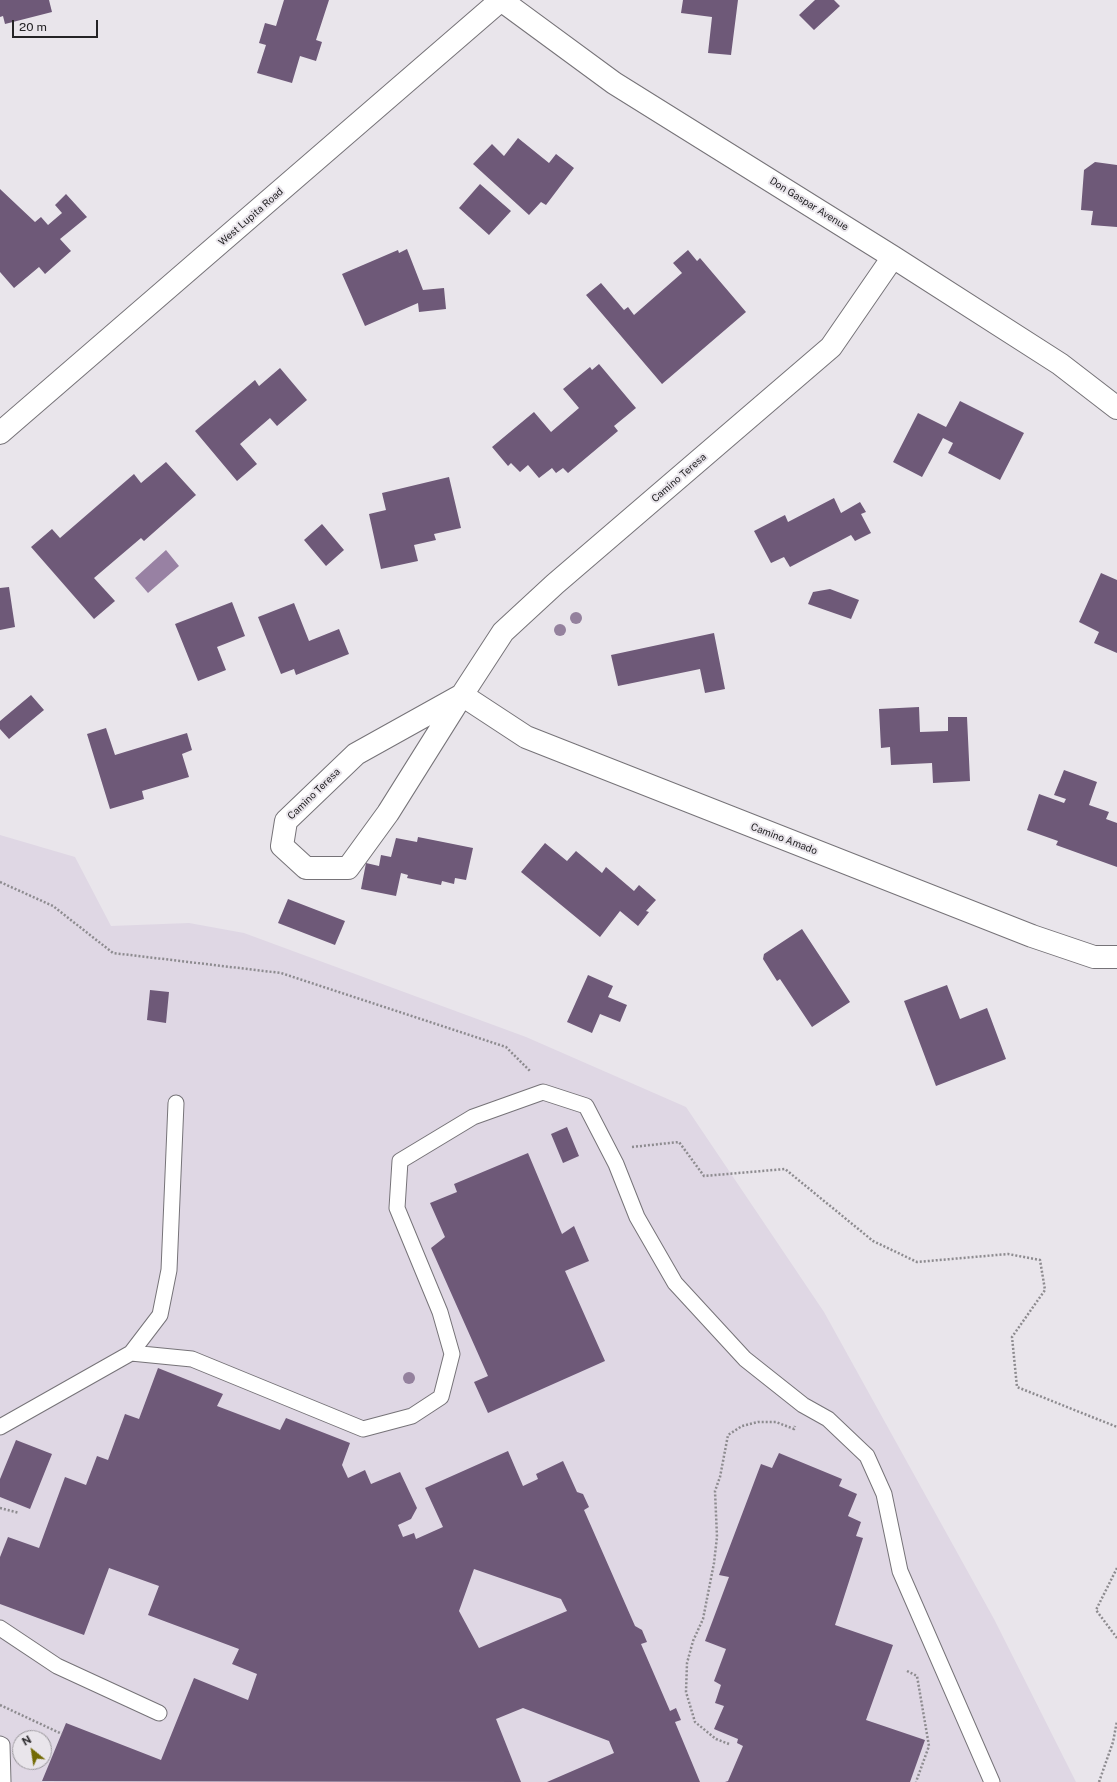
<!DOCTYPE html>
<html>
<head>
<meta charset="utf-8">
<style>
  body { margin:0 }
  #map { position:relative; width:1117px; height:1782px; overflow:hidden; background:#e9e5eb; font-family:"Public Sans",sans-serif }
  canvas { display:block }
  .north { position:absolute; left:12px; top:1730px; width:40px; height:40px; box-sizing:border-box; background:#e9e5eb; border:1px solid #9a979c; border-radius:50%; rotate:330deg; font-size:11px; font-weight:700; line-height:16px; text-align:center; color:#242325 }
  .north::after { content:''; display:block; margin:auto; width:14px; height:18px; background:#736b05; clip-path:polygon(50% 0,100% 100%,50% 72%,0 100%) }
  .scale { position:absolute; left:12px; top:20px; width:86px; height:18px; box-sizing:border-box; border:2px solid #242325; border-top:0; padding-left:5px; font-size:12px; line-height:14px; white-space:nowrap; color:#242325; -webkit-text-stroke:3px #e9e5eb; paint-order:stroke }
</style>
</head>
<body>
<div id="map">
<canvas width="1117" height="1782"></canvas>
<div class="north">N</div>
<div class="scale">20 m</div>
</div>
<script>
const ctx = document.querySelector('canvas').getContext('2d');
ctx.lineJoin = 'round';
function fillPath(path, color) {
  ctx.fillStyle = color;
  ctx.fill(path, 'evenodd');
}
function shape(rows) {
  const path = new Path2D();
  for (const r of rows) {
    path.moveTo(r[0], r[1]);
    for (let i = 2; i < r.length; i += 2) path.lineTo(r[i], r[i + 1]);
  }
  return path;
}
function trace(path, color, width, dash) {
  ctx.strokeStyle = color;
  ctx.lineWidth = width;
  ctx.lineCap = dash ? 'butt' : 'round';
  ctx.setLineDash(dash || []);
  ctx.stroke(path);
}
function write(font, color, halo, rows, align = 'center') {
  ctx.font = font + ' "Public Sans",sans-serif';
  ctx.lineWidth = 4;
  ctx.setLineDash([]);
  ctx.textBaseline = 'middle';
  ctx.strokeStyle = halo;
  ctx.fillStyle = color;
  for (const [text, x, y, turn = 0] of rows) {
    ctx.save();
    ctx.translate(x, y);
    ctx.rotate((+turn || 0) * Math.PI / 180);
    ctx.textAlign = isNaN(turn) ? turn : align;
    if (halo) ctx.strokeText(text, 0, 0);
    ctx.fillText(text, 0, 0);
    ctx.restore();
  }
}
fillPath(shape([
  [0,835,75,857,111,926,189,923,244,933,526,1037,686,1107,824,1312,994,1619,1076,1782,0,1782],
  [20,1738,44,1738,44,1762,20,1762]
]), '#dfd7e4');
fillPath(shape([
  [166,550,179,566,148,593,135,578]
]), '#9881a3');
fillPath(shape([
  [0,0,49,0,52,12,5,24,3,16,0,17],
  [284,0,329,0,316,40,322,42,316,61,300,56,292,83,257,73,266,45,259,43,265,23,276,26],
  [683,0,738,0,731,55,708,53,712,17,681,13],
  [815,0,834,0,840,6,814,30,799,15],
  [518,138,549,163,556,154,574,168,546,205,541,202,529,215,473,164,492,144,504,156],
  [1095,162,1117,165,1117,227,1091,225,1093,211,1081,210,1084,170],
  [480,184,511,211,489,235,459,208],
  [0,189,35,222,41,217,48,225,62,213,55,205,66,194,87,217,60,239,71,251,45,274,39,267,14,288,0,272],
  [407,249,423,290,444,288,446,309,419,312,418,303,365,326,342,274,398,250,399,253],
  [688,250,697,261,700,258,746,312,662,384,586,295,601,283,624,310,628,307,634,315,682,273,673,263],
  [599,364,636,408,614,426,618,431,568,473,563,468,556,473,552,468,539,478,528,465,520,472,511,463,508,466,492,447,534,412,551,432,579,408,563,389,590,367,592,370],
  [280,368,307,400,277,426,270,418,240,444,257,464,237,481,195,431,255,380,259,386],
  [960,401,1024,433,1000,480,948,453,953,443,943,438,922,477,893,462,918,413,946,427],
  [166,462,196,495,144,541,141,538,94,578,115,601,94,619,31,547,52,529,60,538,134,474,141,483],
  [449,477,461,528,434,534,436,540,414,545,418,561,381,569,369,514,386,510,382,493],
  [834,498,841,513,860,502,866,512,861,514,871,533,855,541,851,535,790,567,784,557,771,563,754,531,785,515,788,522],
  [322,524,344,550,326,566,304,540],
  [1101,573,1117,580,1117,653,1094,643,1099,632,1079,622],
  [9,587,15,627,0,630,0,588],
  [830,589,859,600,851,619,808,604,813,592],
  [232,602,245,636,217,647,226,670,198,681,175,624],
  [294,603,309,641,339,629,349,654,296,675,294,669,281,674,258,617],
  [714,633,725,689,705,693,700,669,618,686,611,655],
  [31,695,44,710,9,739,0,729,0,721],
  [919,707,920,732,948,731,948,717,967,717,970,781,933,783,932,763,891,765,890,747,881,748,879,709],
  [106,728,115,755,187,733,192,750,182,754,189,777,142,791,144,799,110,809,87,734],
  [1064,770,1097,782,1089,805,1109,812,1106,819,1117,823,1117,867,1056,845,1058,841,1027,830,1039,794,1064,803,1066,799,1054,795],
  [418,837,473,848,466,880,455,878,454,884,442,881,441,885,407,878,408,875,401,873,396,896,361,889,366,863,379,866,381,855,391,857,396,838,417,842],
  [545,843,567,861,576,851,602,873,606,867,634,891,639,885,656,900,646,911,649,912,638,926,620,911,600,937,521,872],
  [288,899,345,921,335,945,278,923],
  [802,929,850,1002,812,1027,780,979,777,981,763,959,764,954],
  [588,975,613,986,608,997,627,1005,620,1022,600,1014,592,1033,567,1022],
  [947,985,960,1019,987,1008,1006,1059,936,1086,904,1001],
  [150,990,169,992,166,1023,147,1020],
  [567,1127,579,1156,563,1163,551,1134],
  [528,1153,562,1234,574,1226,589,1261,565,1271,605,1361,488,1413,474,1382,488,1376,431,1248,445,1237,430,1203,457,1192,454,1184],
  [158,1368,223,1394,217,1406,280,1430,286,1418,350,1443,342,1465,348,1478,365,1470,371,1484,400,1472,417,1508,411,1519,398,1525,403,1537,414,1533,416,1539,443,1527,425,1488,508,1451,523,1486,538,1479,536,1474,563,1461,577,1492,583,1494,589,1507,584,1510,635,1626,642,1630,647,1642,641,1644,670,1711,676,1708,681,1720,675,1722,700,1782,547,1782,614,1753,609,1741,523,1708,496,1719,521,1782,42,1781,66,1723,161,1760,194,1678,248,1700,257,1674,232,1664,239,1649,148,1615,159,1586,109,1568,84,1635,0,1604,0,1557,8,1537,39,1548,65,1477,86,1485,97,1456,108,1460,125,1414,139,1419],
  [474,1569,561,1599,567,1611,479,1648,459,1611],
  [16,1440,52,1454,30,1509,0,1497,0,1479],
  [779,1453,842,1479,839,1486,857,1494,848,1516,861,1522,856,1536,863,1538,835,1625,893,1645,866,1720,925,1740,910,1782,725,1782,728,1781,743,1746,737,1743,738,1739,714,1729,724,1706,715,1703,721,1685,714,1681,726,1649,705,1641,729,1577,719,1575,761,1464,772,1468]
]), '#6e5978');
const lane = shape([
  [131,1353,192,1359,363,1429,412,1416,441,1397,452,1354,440,1312,397,1208,400,1161,473,1117,543,1092,586,1106,616,1164,637,1217,675,1283,745,1359,803,1405,828,1419,867,1456,884,1494,900,1571,992,1782],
  [0,1427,131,1353,160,1315,169,1270,176,1103],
  [0,1628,57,1666,159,1713],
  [0,1744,2,1745,3,1782]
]);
const street = shape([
  [501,0,614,83,893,257,1060,364,1117,408],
  [893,257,831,347,555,584,503,632,462,695,356,754,286,821,282,846,306,868,348,868,388,813,462,695,526,737,1032,936,1094,957,1117,957],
  [0,433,501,0]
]);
trace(lane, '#767378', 17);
trace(street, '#767378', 24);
trace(shape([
  [0,882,53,906,113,953,281,973,506,1047,531,1072],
  [632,1147,679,1142,704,1176,785,1169,873,1241,917,1262,1008,1254,1040,1260,1045,1290,1012,1337,1017,1387,1117,1427],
  [0,1508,19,1513],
  [1117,1568,1096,1610,1117,1638],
  [907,1671,917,1676,929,1746,916,1782],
  [0,1705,62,1734],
  [729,1744,716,1739,695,1722,686,1692,687,1663,693,1641,703,1619,714,1563,717,1537,715,1491,720,1477,728,1435,742,1426,758,1422,776,1422,794,1429,795,1426],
  [1099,1782,1113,1742,1117,1721]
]), '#8d8b8f', 2.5, [2, 2]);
trace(lane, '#fff', 15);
trace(street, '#fff', 22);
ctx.fillStyle = '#94819d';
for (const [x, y] of [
  [576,618],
  [560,630],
  [409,1378]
]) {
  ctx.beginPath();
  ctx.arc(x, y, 6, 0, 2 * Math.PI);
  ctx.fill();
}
write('10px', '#242325', '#e9e5eb', [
  ["Don Gaspar Avenue",809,204,32],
  ["West Lupita Road",251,217,-41],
  ["Camino Teresa",679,478,-41],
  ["Camino Teresa",314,794,-44],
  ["Camino Amado",784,839,21]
]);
</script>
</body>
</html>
